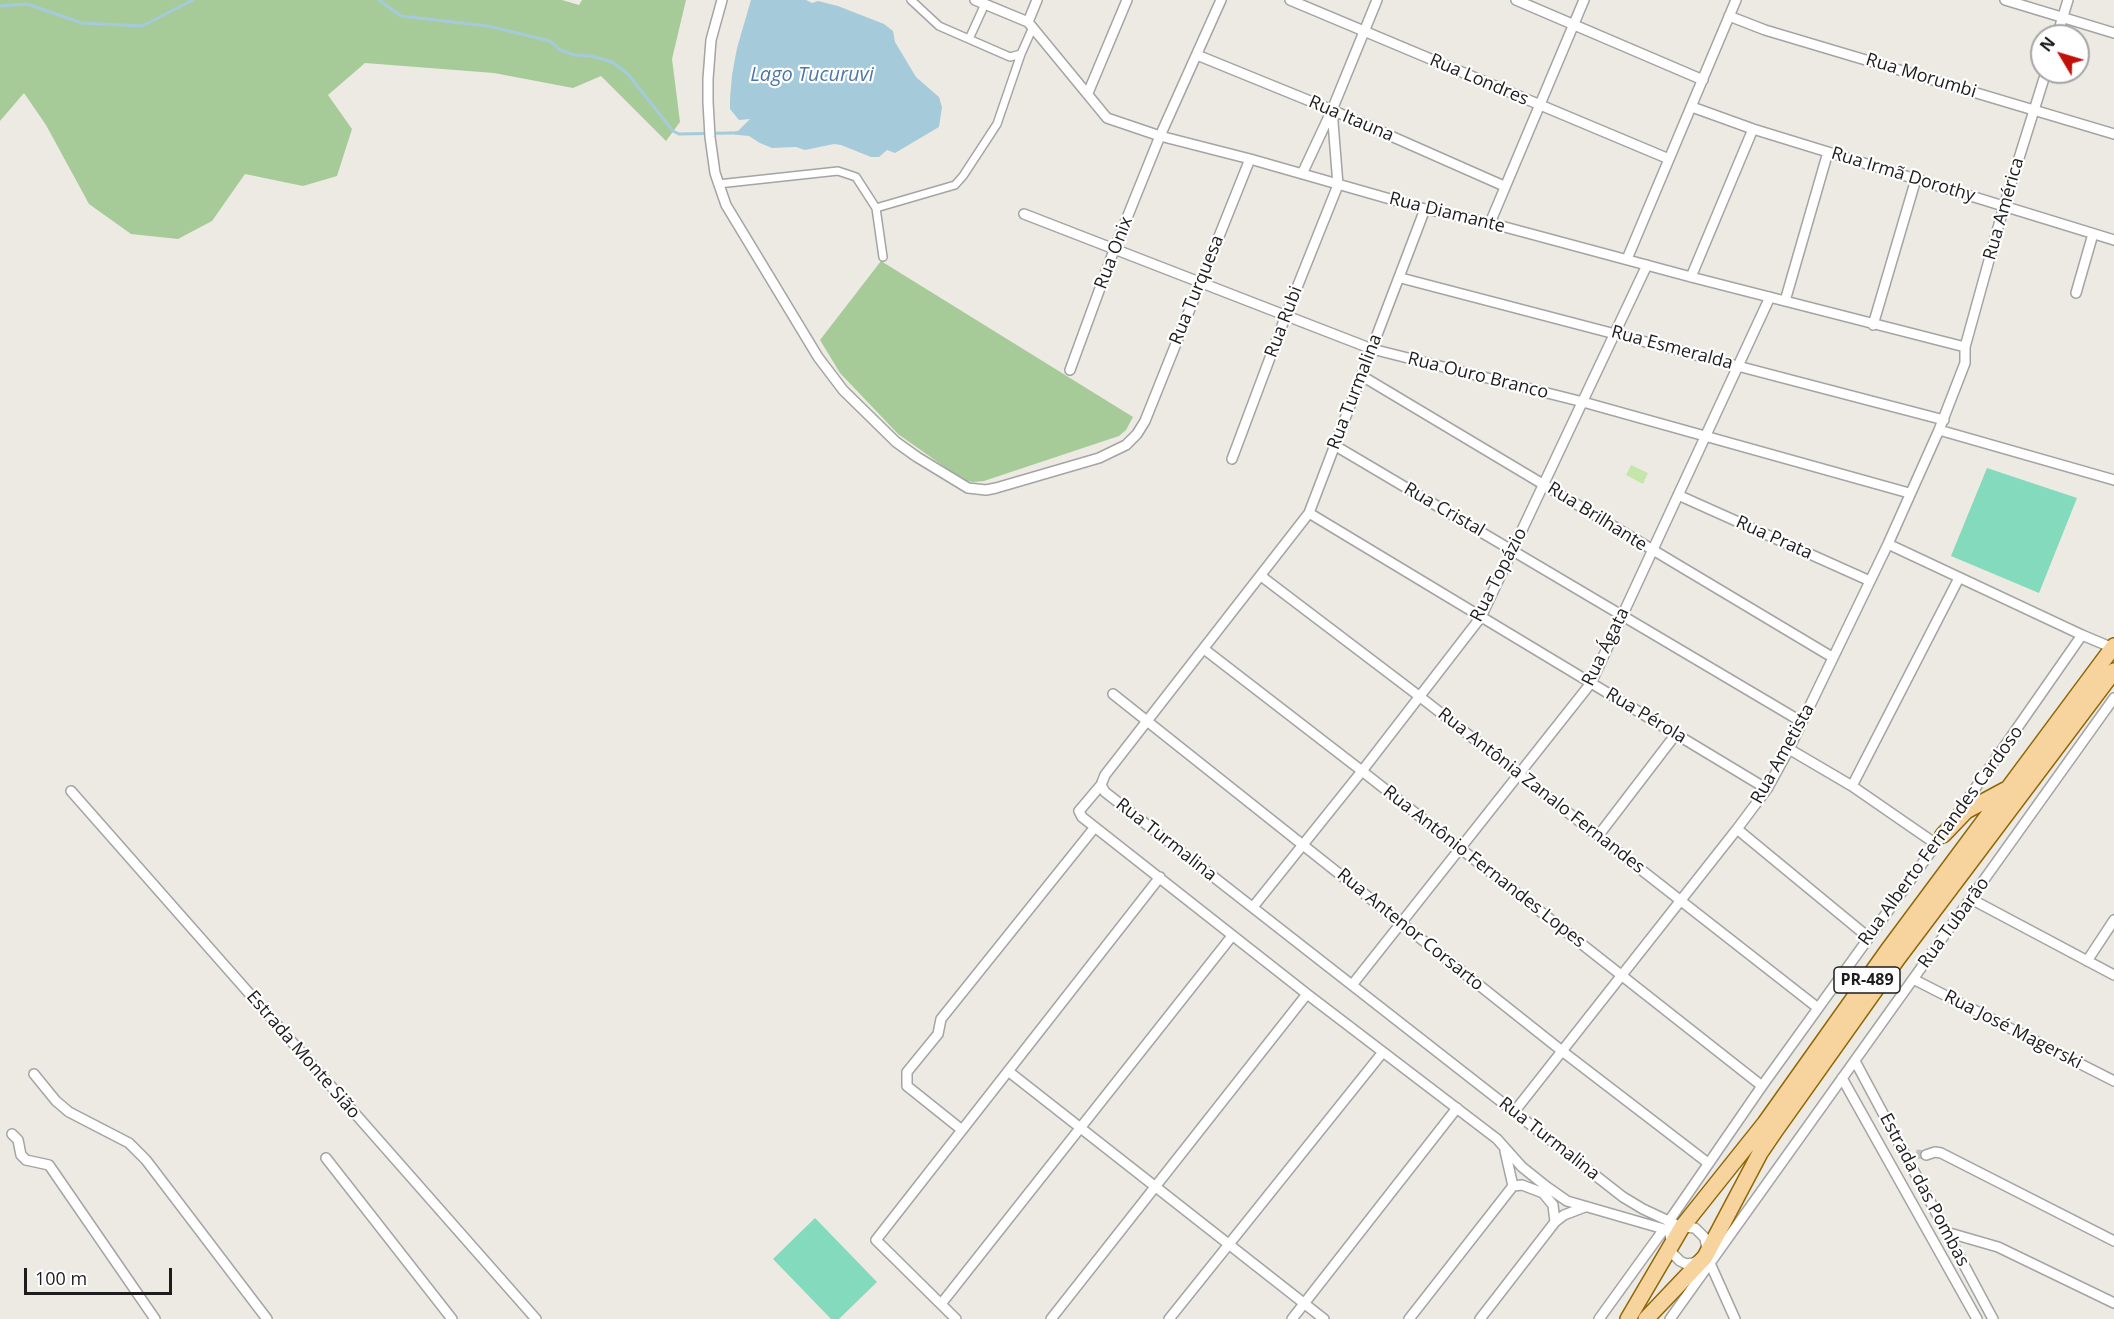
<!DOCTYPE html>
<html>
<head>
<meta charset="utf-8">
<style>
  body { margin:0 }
  #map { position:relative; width:2114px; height:1319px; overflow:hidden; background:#edeae3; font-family:"Open Sans",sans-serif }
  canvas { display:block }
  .north { position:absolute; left:2030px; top:24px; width:60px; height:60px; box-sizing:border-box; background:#fff; border:2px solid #a5a5a5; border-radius:50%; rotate:308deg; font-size:16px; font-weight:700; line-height:24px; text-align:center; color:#1d1d1d }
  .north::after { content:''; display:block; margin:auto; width:21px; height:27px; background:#c11009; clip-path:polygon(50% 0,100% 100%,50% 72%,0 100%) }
  .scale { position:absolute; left:24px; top:1268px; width:148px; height:27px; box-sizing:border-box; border:3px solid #1d1d1d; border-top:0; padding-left:8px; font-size:18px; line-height:21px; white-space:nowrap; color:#1d1d1d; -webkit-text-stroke:4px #fff; paint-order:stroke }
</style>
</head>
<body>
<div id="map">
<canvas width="2114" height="1319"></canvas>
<div class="north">N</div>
<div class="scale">100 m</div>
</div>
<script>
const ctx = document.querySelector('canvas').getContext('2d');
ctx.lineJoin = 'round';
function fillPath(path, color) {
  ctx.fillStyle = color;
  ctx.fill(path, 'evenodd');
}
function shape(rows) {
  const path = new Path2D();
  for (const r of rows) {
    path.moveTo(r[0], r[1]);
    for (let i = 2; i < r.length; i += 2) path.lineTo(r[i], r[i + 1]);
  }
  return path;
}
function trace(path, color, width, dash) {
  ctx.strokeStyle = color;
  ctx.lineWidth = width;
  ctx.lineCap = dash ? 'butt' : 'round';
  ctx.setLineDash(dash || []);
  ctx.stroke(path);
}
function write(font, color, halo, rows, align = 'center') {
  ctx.font = font + ' "Open Sans",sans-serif';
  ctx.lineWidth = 4.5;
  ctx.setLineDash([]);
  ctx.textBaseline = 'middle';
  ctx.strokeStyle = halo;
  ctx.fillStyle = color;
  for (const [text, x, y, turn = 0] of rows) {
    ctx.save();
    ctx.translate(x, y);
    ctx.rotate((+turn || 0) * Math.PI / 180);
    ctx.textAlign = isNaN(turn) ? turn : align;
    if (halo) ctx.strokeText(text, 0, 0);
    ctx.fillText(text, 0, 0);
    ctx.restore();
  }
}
fillPath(shape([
  [1631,465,1648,473,1643,484,1626,475]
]), '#c5e6aa');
fillPath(shape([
  [0,0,562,0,579,5,582,0,686,0,672,59,680,122,666,141,601,76,573,88,494,73,365,63,328,95,352,129,337,176,303,186,245,174,212,221,178,239,131,234,89,204,46,125,24,93,0,121],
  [881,261,1133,417,1126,430,1119,436,984,481,973,482,963,480,898,434,840,373,820,340]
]), '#a6cb99');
fillPath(shape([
  [1987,468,2077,498,2039,593,1951,556],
  [815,1218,877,1282,839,1319,831,1319,773,1259]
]), '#83dabc');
fillPath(shape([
  [751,0,806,0,812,3,818,1,838,6,884,24,893,31,895,42,916,77,939,97,942,107,939,127,895,153,887,150,879,157,871,157,841,145,834,144,805,150,796,147,772,148,760,143,749,136,728,134,728,132,738,131,750,119,739,120,730,109,730,99,732,75,737,48]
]), '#a5cbda');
trace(shape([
  [379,0,401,16,488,26,550,41,560,50,575,55,591,56,612,62,627,73,673,131,679,134,731,133],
  [0,6,27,4,82,23,142,26,193,0]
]), '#a5cbda', 3);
trace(shape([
  [1916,1154,1926,1155]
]), '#c3c1bb', 9, [9, 4.5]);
const pedestrian = shape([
  [911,0,939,26,1010,57,1021,54,1033,27],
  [969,39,985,4],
  [718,184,838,171,856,177,876,208,883,257],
  [876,208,955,185,963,176,997,124,1021,54]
]);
const minor = shape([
  [722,0,711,40,708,79,708,102,710,137,715,173,726,205,818,357,843,390,896,442,917,457,968,488,986,490,996,488,1099,458,1126,445,1137,434,1145,421,1250,159],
  [975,0,1028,22,1107,118,1160,136,1250,159,1425,209,1490,223,1691,277,1965,347],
  [1290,0,1669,159],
  [1516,0,1703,80],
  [2005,0,2114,33],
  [1729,16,1765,30,2114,134],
  [1028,22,1037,0],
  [2057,36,2068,0],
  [1197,55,1332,110,1504,186],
  [1088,93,1127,0],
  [1692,107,1753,129,2114,240],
  [1302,174,1332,110,1377,0],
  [1425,209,1309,513,1105,775,1101,785,1105,792,1623,1197,1643,1209,1675,1224],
  [1024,214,1372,349,1583,402,1909,493],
  [1490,223,1584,0],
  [1627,259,1736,0],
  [1691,277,1753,129],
  [1401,278,1944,420],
  [2076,293,2093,234],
  [1785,301,1828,152],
  [1873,325,1916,179],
  [1070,370,1114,250,1160,136,1221,0],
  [1362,376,1832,657],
  [1939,430,2114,480],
  [1334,445,1802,722],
  [1232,459,1286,315,1338,185,1332,110],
  [1678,495,1870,581],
  [1309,513,1767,789],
  [1888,544,2082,635],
  [1261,576,1419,696,1818,1008],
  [1204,649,1362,771,1762,1086],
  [1113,694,1562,1051,1708,1163],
  [1789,749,1852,786,1936,844],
  [1101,785,1079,811,1082,817,1307,994,1497,1139,1522,1167,1547,1187,1567,1201,1664,1229,1672,1234,1682,1227,1695,1228,1705,1238,1707,1250],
  [1852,786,1959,578],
  [71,791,536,1319],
  [1958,813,2082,635,2113,648],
  [1737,829,1868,937],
  [1598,836,1676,734],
  [1971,899,2114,975],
  [1253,907,1362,771,1481,617,1647,265],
  [2087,961,2114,920],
  [1913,979,2114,1081],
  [1352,985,1591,683,1770,297],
  [1855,1061,1993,1319],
  [1008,1071,1324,1319],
  [34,1074,56,1101,69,1112,129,1143,146,1160,267,1319],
  [1842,1078,1977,1319],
  [1514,1112,1737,829,1767,789,1789,749,1888,544,1939,430,1965,363,1965,347,2004,206,2046,72],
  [962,1130,907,1086,907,1072,938,1034,941,1019,1095,827],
  [12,1134,18,1140,21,1155,26,1160,49,1165,155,1319],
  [1505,1151,1513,1186],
  [1926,1155,1935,1152,1941,1153,2114,1241],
  [326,1158,452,1319],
  [1946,1232,1998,1247,2114,1303],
  [1699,1260,1693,1263,1686,1264,1680,1261,1672,1253,1669,1221,1762,1086,1945,832],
  [1709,1261,1735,1319],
  [941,1304,1232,936],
  [956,1319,876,1240,1160,877],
  [1051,1319,1307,994],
  [1169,1319,1383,1052],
  [1292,1319,1457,1108],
  [1409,1319,1513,1186,1522,1185,1543,1193,1553,1205,1555,1222],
  [1480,1319,1555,1222,1564,1215,1585,1207],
  [1599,1319,1664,1229],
  [1670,1319,2114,698]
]);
const primary = shape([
  [1943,835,1966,811,2005,790],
  [1628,1319,1682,1227,1765,1123,1888,950,2114,646],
  [1646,1319,1705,1257,1760,1153,1775,1131,1898,958,2114,671]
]);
trace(pedestrian, '#a4a4a4', 10);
trace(minor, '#a4a4a4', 12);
trace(primary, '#8f6706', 18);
trace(pedestrian, '#fff', 7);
trace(minor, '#fff', 9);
trace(primary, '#f7d49e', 15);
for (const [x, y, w] of [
  [1867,980,66]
]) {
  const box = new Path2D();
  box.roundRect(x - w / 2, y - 13, w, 26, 4.5);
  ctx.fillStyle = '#fff';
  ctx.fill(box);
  trace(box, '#1d1d1d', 1.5);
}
write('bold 16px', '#1d1d1d', null, [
  ["PR-489",1867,980]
]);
write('18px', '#1d1d1d', '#fff', [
  ["Rua Morumbi",1921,76,17],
  ["Rua Londres",1479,80,23],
  ["Rua Itauna",1351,119,23],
  ["Rua Irmã Dorothy",1903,175,17],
  ["Rua América",2004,209,-74],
  ["Rua Diamante",1447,213,14],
  ["Rua Onix",1114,253,-69],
  ["Rua Turquesa",1197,290,-68],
  ["Rua Rubi",1284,322,-69],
  ["Rua Esmeralda",1672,348,15],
  ["Rua Ouro Branco",1478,376,14],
  ["Rua Turmalina",1355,392,-69],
  ["Rua Cristal",1444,510,30],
  ["Rua Brilhante",1597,517,32],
  ["Rua Prata",1774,538,24],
  ["Rua Topázio",1499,575,-63],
  ["Rua Ágata",1606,647,-64],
  ["Rua Pérola",1646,716,31],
  ["Rua Ametista",1783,754,-61],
  ["Rua Antônia Zanalo Fernandes",1541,791,38],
  ["Rua Alberto Fernandes Cardoso",1941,836,-54],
  ["Rua Turmalina",1166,840,38],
  ["Rua Antônio Fernandes Lopes",1484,867,38],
  ["Rua Tubarão",1954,923,-54],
  ["Rua Antenor Corsarto",1410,930,39],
  ["Rua José Magerski",2013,1030,27],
  ["Estrada Monte Sião",303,1055,49],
  ["Rua Turmalina",1549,1139,38],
  ["Estrada das Pombas",1924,1190,62]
]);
write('italic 20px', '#4e77a8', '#fff', [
  ["Lago Tucuruvi",812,75]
]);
</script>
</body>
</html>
